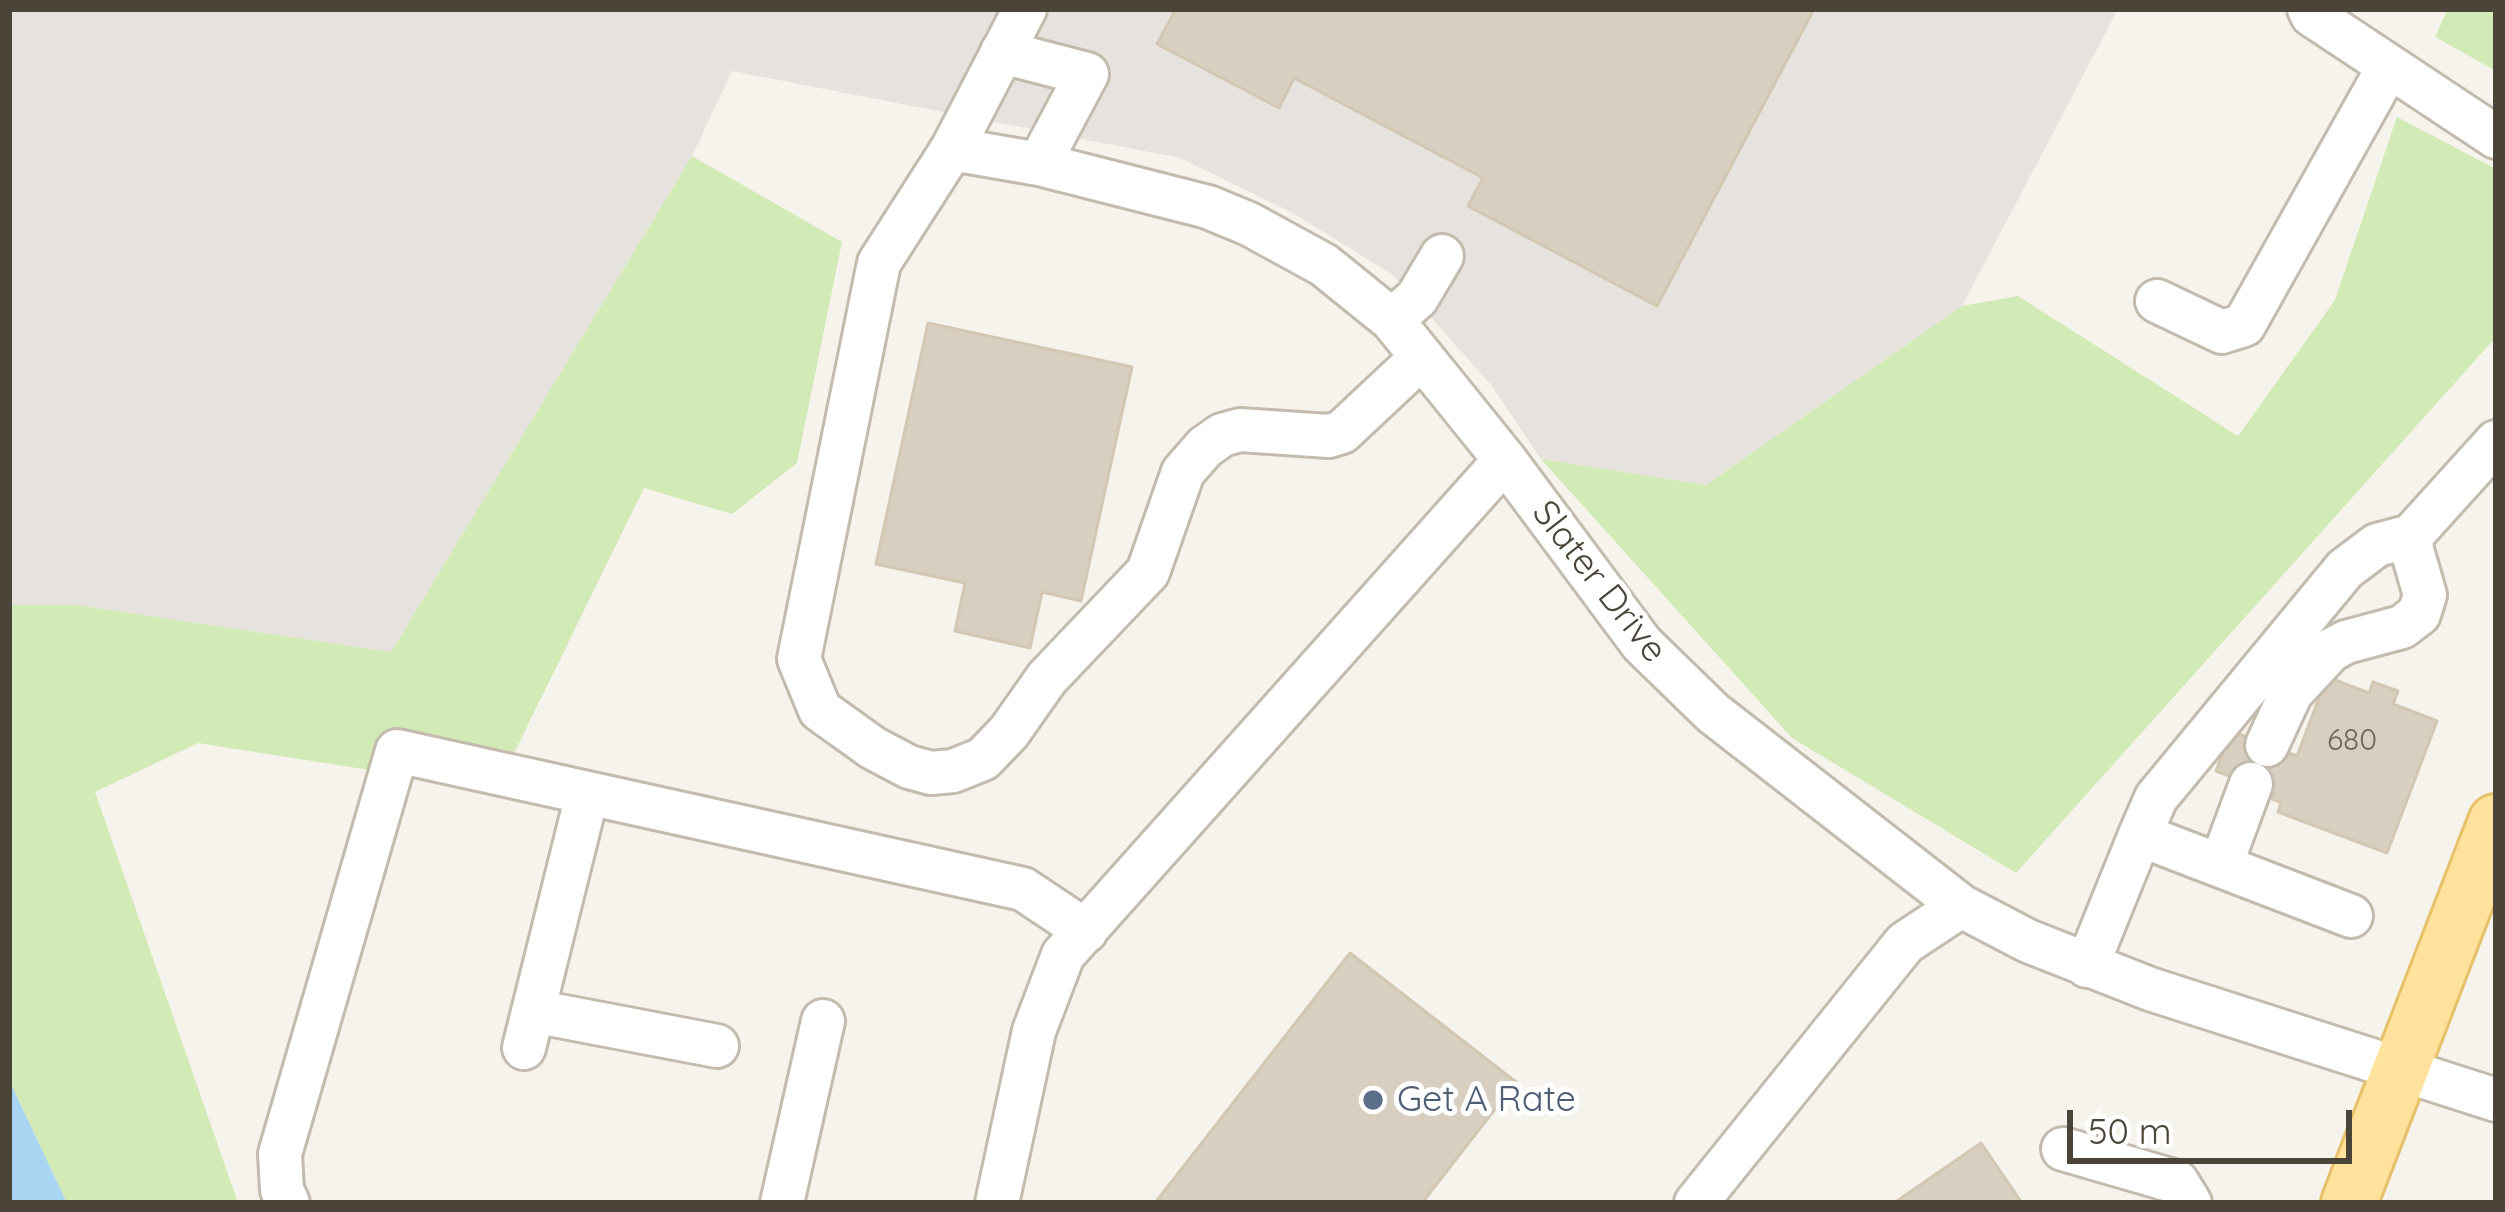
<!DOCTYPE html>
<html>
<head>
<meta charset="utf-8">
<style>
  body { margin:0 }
  #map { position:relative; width:2505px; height:1212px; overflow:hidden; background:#f6f3ec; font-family:Quicksand,sans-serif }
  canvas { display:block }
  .frame { position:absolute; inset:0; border:12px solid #4b4439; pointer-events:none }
  .scale { position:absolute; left:2067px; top:1110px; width:285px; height:54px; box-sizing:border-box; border:6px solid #4b4439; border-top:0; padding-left:15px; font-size:36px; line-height:42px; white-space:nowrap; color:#4b4439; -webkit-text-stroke:9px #fff; paint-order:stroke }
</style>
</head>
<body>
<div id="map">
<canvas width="2505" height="1212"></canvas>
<div class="frame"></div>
<div class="scale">50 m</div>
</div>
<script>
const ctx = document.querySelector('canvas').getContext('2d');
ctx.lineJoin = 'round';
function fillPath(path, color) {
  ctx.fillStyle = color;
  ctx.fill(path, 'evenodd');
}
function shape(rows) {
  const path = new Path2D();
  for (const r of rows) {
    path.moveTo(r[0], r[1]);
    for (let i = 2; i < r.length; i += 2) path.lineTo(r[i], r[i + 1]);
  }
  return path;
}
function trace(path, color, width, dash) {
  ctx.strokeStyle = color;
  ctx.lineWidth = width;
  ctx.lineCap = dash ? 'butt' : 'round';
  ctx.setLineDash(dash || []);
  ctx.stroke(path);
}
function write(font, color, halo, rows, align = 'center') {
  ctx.font = font + ' Quicksand,sans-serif';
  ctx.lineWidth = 10;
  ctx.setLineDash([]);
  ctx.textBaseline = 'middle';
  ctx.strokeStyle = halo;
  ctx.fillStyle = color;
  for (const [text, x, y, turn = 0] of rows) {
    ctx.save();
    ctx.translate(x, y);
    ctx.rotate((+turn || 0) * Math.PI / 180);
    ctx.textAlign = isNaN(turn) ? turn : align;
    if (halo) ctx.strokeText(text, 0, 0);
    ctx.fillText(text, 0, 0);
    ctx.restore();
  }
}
fillPath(shape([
  [9,9,2118,9,1962,306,1706,485,1541,459,1491,385,1393,275,1293,213,1180,158,732,71,692,156,391,652,76,605,9,605]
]), '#e6e2dd');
fillPath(shape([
  [2448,9,2496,9,2496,71,2435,37],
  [2397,117,2496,169,2496,337,2016,873,1792,738,1541,459,1706,485,1962,306,2018,296,2238,436,2335,300],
  [692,156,842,242,797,463,732,514,644,488,496,790,198,743,95,792,238,1203,67,1203,9,1080,9,605,76,605,391,652]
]), '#d2eab5');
fillPath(shape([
  [9,1080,67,1203,9,1203]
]), '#a9d4f2');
const building = shape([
  [1176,9,1814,9,1657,306,1468,206,1483,178,1294,78,1279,108,1157,44,1176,9],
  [928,323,1132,367,1081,601,1042,592,1030,648,955,631,965,583,876,564,928,323],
  [2327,677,2369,693,2373,682,2398,691,2393,704,2437,721,2387,853,2278,812,2281,803,2272,799,2274,793,2216,771,2231,731,2297,756,2327,677],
  [1350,953,1516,1082,1422,1203,1155,1203,1350,953],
  [1981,1143,2022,1203,1894,1203,1981,1143]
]);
fillPath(building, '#d8cfc1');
trace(building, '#d3c7b4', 3);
const minor = shape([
  [1025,9,952,149,879,263,799,659,820,710,873,748,909,767,931,773,953,771,983,759,1009,732,1047,678,1148,572,1183,472,1205,447,1222,435,1240,430,1329,436,1342,432,1422,357],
  [2309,9,2312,15,2496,137],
  [1002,52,1087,74,1039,164],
  [952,149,1039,164,1208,207,1249,224,1324,265,1392,320,1505,460,1642,644,1713,713,1961,906,2028,941,2150,989,2496,1100],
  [2157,301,2222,332,2244,325,2389,66],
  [1392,320,1417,298,1442,256],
  [2267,745,2291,693,2331,650,2346,642,2402,627,2419,614,2425,595,2412,550,2411,536],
  [2140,835,2156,798,2345,569,2377,545,2411,536,2496,442],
  [2221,865,2251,784],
  [2087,966,2140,835,2351,916],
  [533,1011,717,1046],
  [524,1048,587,795],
  [2063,1149,2177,1182,2190,1203],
  [288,1203,282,1190,280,1154,397,751,1023,889,1086,931],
  [782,1203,823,1021],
  [997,1203,1034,1031,1063,955,1505,460],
  [1696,1203,1905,943,1961,906]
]);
const major = shape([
  [2349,1203,2496,822]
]);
trace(minor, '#c2bbae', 48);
trace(major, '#e6c16a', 60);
trace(minor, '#fff', 42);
trace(major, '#ffe39c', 54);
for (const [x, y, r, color] of [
  [1373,1100,12,"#5c6f8a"]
]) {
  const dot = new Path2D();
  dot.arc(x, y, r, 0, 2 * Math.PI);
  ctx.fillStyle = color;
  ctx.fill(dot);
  trace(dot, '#fff', 4.5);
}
write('30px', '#6e675b', null, [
  ["680",2352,741]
]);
write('36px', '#4b4439', '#fff', [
  ["Slater Drive",1599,582,52]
]);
write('36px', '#4e5e75', '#fff', [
  ["Get A Rate",1397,1100]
], 'left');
</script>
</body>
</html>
